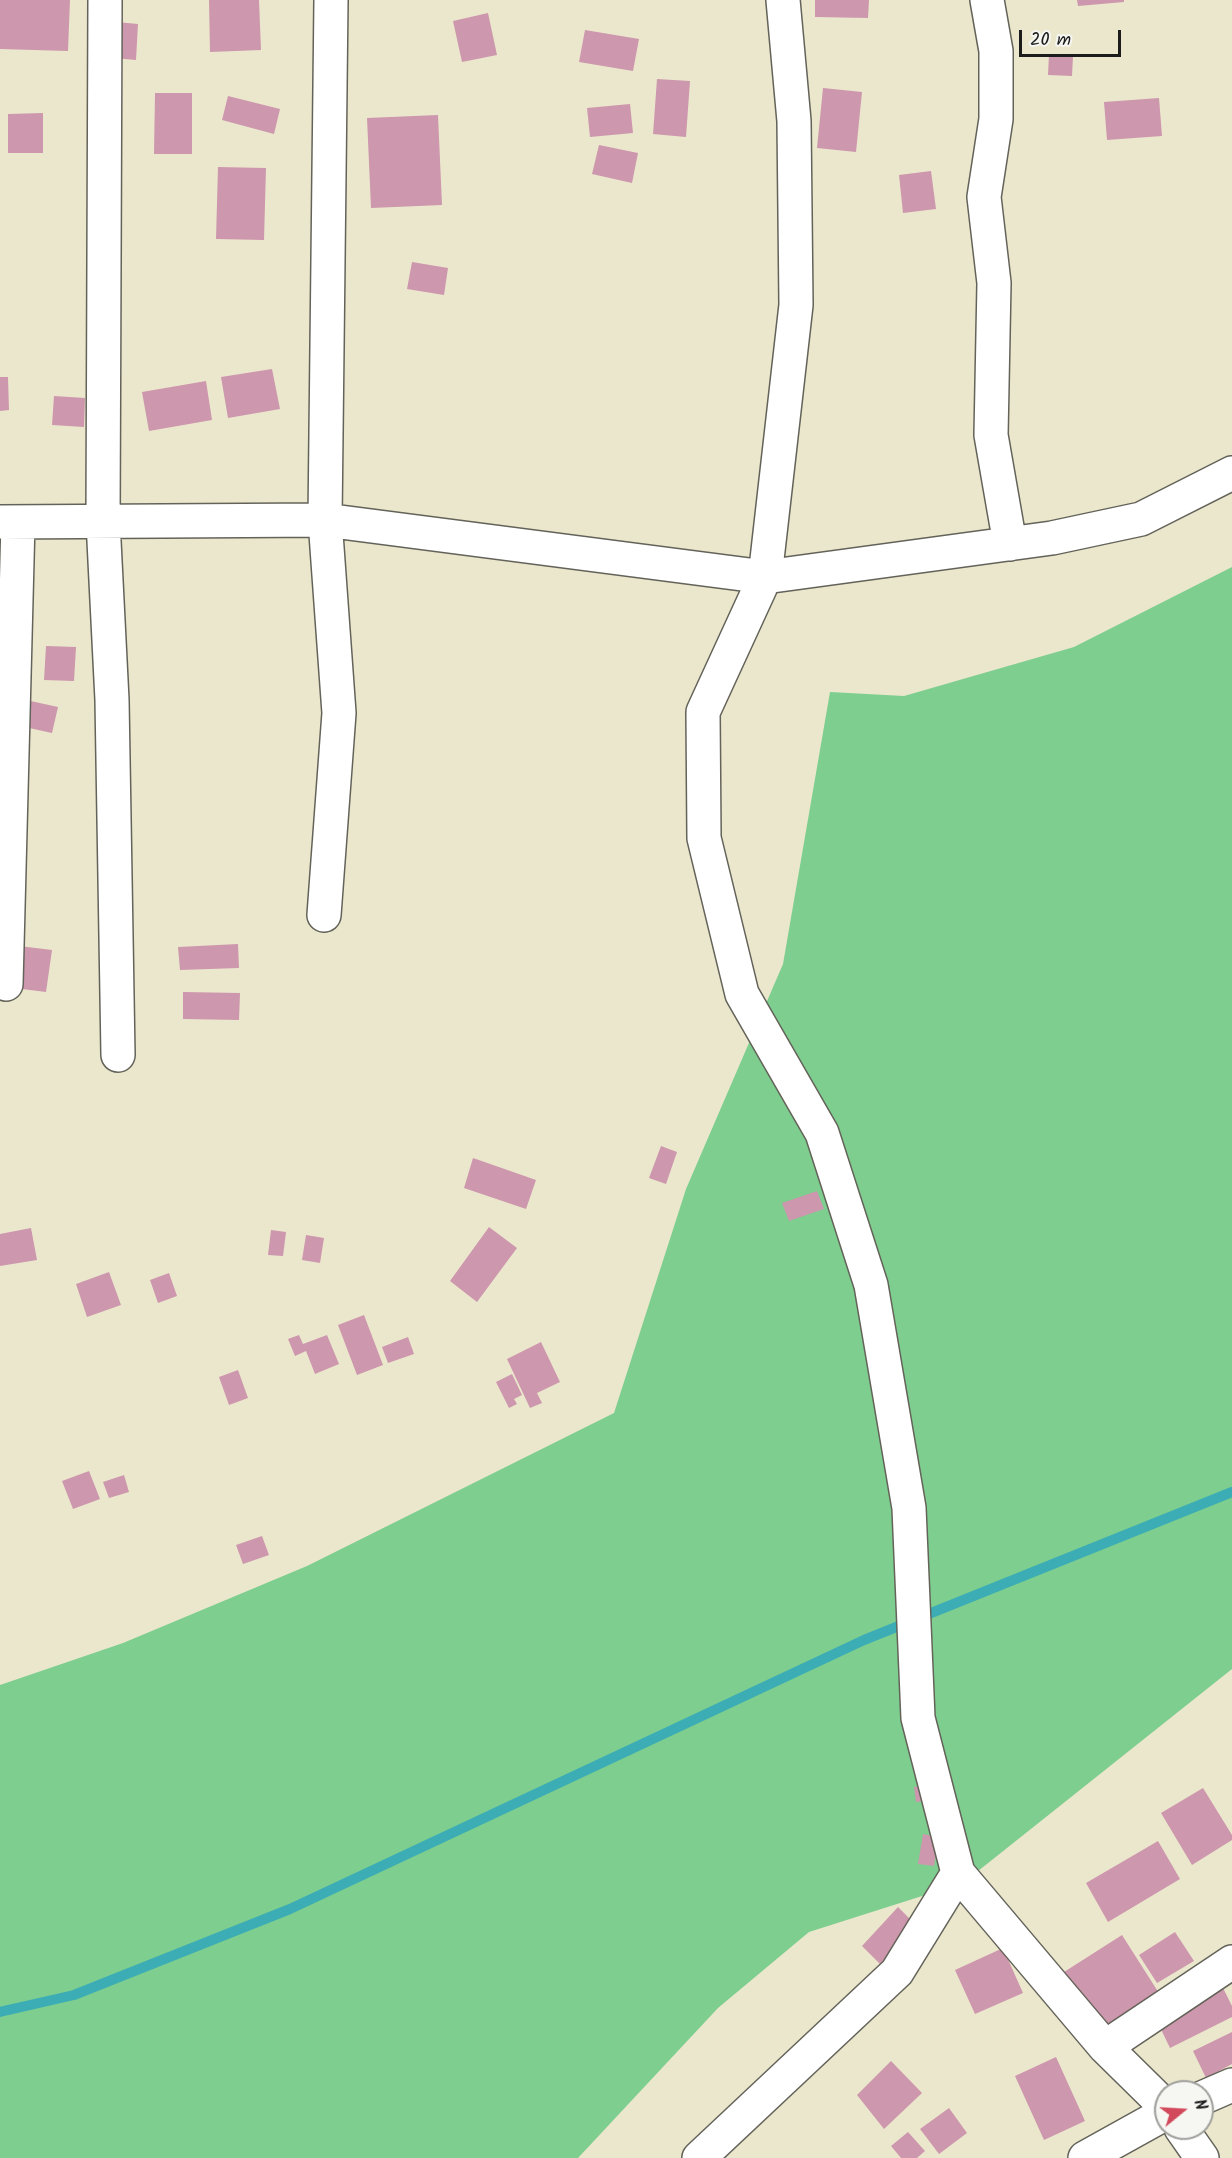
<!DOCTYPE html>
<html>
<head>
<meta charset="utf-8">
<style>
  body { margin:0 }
  #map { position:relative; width:1232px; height:2158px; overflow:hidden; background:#ebe7cd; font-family:Kalam,sans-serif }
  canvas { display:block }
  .north { position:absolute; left:1154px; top:2080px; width:60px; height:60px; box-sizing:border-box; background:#f6f6f2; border:2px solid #9f9f9c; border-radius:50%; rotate:72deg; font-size:16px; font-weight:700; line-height:24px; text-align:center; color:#1c1c1c }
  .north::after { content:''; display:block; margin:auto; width:21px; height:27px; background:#d1495b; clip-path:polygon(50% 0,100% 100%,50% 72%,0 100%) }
  .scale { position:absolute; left:1019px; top:30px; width:102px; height:27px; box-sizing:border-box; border:3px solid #1c1c1c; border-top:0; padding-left:8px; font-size:18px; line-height:21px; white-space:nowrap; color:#1c1c1c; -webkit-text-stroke:4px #f6f6f2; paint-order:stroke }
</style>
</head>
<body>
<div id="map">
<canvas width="1232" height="2158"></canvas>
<div class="north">N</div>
<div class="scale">20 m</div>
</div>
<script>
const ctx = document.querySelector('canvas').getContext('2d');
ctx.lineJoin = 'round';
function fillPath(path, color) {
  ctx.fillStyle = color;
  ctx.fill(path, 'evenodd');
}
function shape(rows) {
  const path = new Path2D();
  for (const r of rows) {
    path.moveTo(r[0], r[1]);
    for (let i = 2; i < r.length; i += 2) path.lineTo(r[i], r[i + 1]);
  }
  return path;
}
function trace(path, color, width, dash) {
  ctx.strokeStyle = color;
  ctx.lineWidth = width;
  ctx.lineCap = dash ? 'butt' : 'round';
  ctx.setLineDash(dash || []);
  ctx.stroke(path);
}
fillPath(shape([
  [1232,567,1232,1669,963,1883,809,1932,718,2008,578,2158,0,2158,0,1685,123,1643,307,1566,614,1413,686,1189,783,964,830,692,904,696,1074,647]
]), '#7ece8f');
trace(shape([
  [0,2012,74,1995,290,1909,864,1640,1232,1492]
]), '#3cadb5', 10);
fillPath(shape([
  [0,0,70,0,68,51,0,49],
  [209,0,259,0,261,50,210,52],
  [815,0,869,0,868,18,815,17],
  [1077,0,1124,0,1124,2,1078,6],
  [488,13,497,55,462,62,453,21],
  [95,20,138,24,136,60,92,56],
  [585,30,639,39,633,71,579,62],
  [1049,55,1073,56,1072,76,1048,75],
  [657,79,690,81,686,137,653,134],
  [823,88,862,92,856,152,817,148],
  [155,93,192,93,192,154,154,154],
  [228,96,280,109,274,134,222,120],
  [1159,98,1162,136,1107,140,1104,102],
  [630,104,633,133,590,137,587,108],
  [43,113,43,153,8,153,8,114],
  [438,115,442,205,371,208,367,118],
  [599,145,638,153,632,183,592,174],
  [218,167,266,168,264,240,216,239],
  [931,171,936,209,903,213,899,175],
  [412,262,448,268,444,295,407,289],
  [272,369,280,409,228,418,221,377],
  [0,377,8,377,9,410,0,411],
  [206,381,212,420,149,431,142,392],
  [54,396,85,398,84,427,52,425],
  [46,646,76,647,74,681,44,680],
  [26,700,58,707,52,733,20,726],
  [238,944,239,968,180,970,178,947],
  [11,945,52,950,46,992,6,987],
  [183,992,240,993,239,1020,183,1019],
  [661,1146,677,1152,666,1184,649,1178],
  [473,1158,536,1180,526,1209,464,1188],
  [817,1191,824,1209,789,1221,782,1203],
  [489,1227,517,1248,477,1302,450,1281],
  [31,1228,37,1260,0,1266,0,1234],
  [271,1230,286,1232,283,1256,268,1255],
  [306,1235,324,1238,320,1263,302,1260],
  [109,1272,121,1305,87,1317,76,1284],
  [169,1273,177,1296,158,1303,150,1280],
  [364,1315,383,1365,357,1375,338,1325],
  [299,1335,303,1344,327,1335,339,1364,315,1374,306,1351,295,1356,288,1339],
  [408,1337,414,1354,388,1363,382,1347],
  [541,1342,560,1382,537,1393,542,1403,530,1408,507,1359],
  [238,1370,248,1398,229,1405,219,1377],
  [512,1374,522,1395,514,1399,517,1404,509,1408,496,1382],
  [89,1471,100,1499,73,1509,62,1481],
  [124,1475,129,1492,109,1498,103,1482],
  [262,1536,269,1555,243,1564,236,1545],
  [927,1784,930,1800,916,1802,914,1787],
  [1203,1788,1232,1835,1232,1840,1192,1865,1161,1813],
  [923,1834,939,1837,934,1866,918,1864],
  [1158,1841,1180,1879,1108,1922,1086,1883],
  [898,1907,916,1925,880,1964,862,1946],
  [1175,1932,1194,1961,1157,1983,1139,1955],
  [1122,1935,1164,2001,1106,2038,1064,1972],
  [1003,1948,1023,1993,975,2014,955,1970],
  [1223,1988,1232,2006,1232,2017,1170,2048,1157,2021],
  [1232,2032,1232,2064,1206,2078,1193,2051],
  [1056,2057,1085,2121,1044,2140,1015,2076],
  [891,2061,922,2093,884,2129,857,2095],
  [949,2108,967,2133,939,2154,920,2129],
  [908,2132,925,2151,917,2158,901,2158,891,2146]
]), '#cd97ad');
const street = shape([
  [105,0,103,521,112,700,118,1055],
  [783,0,794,121,796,305,765,577,703,712,704,838,742,994,822,1133,871,1285,909,1508,918,1718,958,1873,1105,2047,1166,2107],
  [987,0,996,51,996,119,984,197,994,283,991,435,1010,544],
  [0,522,325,520,765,577,1052,538,1141,519,1232,473],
  [324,915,339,713,325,520,331,0],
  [6,984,18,522],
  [1105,2047,1232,1962],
  [1202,2098,1232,2085],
  [1181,2128,1202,2158],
  [699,2158,897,1972,958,1873],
  [1085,2158,1166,2113]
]);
trace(street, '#64635a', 36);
trace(street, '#fff', 33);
</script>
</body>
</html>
